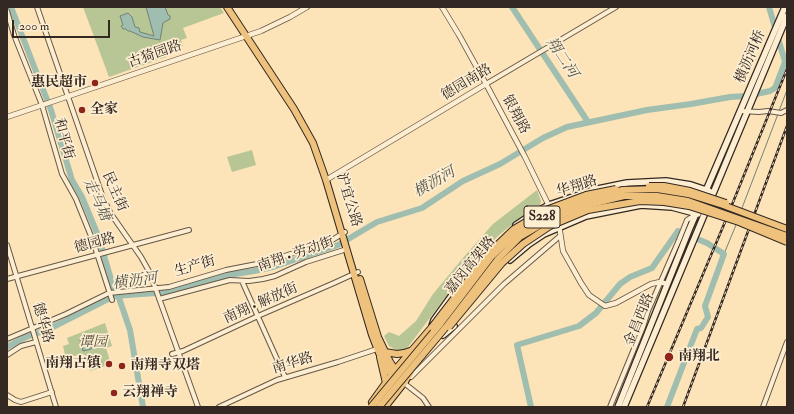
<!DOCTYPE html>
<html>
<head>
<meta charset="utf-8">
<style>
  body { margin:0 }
  #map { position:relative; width:794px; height:414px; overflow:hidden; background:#fce3b8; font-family:"IM FELL Double Pica",serif }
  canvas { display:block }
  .frame { position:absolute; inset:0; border:8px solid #332822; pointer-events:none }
  .scale { position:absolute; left:12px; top:20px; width:98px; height:18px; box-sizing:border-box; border:2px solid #332822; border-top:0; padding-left:5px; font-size:12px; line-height:14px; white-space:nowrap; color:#332822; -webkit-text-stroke:3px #fdedd1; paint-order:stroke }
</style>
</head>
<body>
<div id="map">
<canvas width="794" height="414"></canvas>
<div class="frame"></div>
<div class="scale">200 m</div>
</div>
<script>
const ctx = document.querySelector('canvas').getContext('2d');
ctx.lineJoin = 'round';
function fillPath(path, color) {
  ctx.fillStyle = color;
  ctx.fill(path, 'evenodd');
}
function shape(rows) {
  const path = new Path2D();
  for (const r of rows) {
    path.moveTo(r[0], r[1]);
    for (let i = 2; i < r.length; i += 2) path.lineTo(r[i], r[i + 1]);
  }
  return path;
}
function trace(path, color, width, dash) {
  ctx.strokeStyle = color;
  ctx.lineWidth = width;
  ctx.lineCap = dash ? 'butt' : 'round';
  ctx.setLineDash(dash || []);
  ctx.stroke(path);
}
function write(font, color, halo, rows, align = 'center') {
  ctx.font = font + ' "IM FELL Double Pica","Noto Serif SC",serif';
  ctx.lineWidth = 3.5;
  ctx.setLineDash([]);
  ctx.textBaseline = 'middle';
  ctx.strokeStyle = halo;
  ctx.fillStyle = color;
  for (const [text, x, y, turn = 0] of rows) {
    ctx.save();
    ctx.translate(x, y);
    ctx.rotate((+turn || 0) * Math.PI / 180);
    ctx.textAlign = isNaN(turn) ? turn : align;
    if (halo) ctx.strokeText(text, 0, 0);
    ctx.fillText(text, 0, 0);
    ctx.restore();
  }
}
fillPath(shape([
  [83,7,220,7,224,13,183,28,187,38,181,40,183,46,165,53,166,57,109,77],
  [252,150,256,165,232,172,227,157],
  [537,190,541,201,540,205,526,213,498,236,479,255,450,291,408,347,403,350,398,351,389,346,384,336,389,332,399,336,416,321,433,294,463,258,493,224],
  [105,323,112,346,106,348,111,364,90,371,85,355,81,354,66,359,63,346,69,344,67,338]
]), '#b8c594');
const water = shape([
  [146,7,165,7,168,15,170,16,170,19,163,23,160,40,143,37,130,31,128,31,126,29,123,29,121,26,123,25,120,16,128,13,132,17,135,27,139,28,140,32,154,36,146,7],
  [89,339,90,340,95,340,96,343,91,347,91,349,83,351,80,340,89,339]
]);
fillPath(water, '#9fbeaf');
trace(water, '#748277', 1);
trace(shape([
  [779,111,787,90],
  [742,208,778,114],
  [724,254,736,225]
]), '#748277', 1);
trace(shape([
  [11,7,51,110,72,180,82,197,99,238,114,290,118,295,130,330,143,407],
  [512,7,588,122],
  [7,347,26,337,49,329,114,296,156,293,176,290,229,275,254,271,273,267,338,245,377,222,422,208,463,181,500,164,543,138,567,127,647,110,691,104,730,97,747,96,770,91,775,88,785,62,769,7],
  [531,407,517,345,579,326,596,313,620,284,630,277,652,268,678,231,707,243,724,254,705,306,708,317,701,328,697,329,667,407]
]), '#9fbeaf', 6);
const minor = shape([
  [37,7,103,198,111,214,141,257,150,273,198,407],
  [7,11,14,35,42,105,62,174,76,199,93,241,112,300],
  [486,84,616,7],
  [741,111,759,112,768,111,781,113,787,110],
  [7,245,56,407],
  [7,279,189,230],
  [242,281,285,377],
  [159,299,230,280,249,281,263,279,275,276,306,262,347,249],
  [7,339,66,314,109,293,169,287,226,270,262,263,329,242,345,232],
  [172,354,183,351,258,316,334,283,358,272],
  [7,355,21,346,36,342],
  [411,377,504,284,560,236],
  [406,382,404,383,423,398,429,407],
  [7,395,15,400,21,402,52,392],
  [219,407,277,380,338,362,377,349],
  [610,407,643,327,648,311,679,240,687,220,695,215],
  [763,407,787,342]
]);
const tertiary = shape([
  [442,7,459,35,486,84,525,157,550,208],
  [7,117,261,31,290,17,307,7],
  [326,180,486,84],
  [559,225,563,251,581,283,589,295,605,306,616,303,651,284,660,282,667,284]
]);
const secondary = shape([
  [516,225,531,215,549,205,593,190,627,183,666,181,691,185,709,191],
  [510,260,529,244,544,234,586,216,641,205,672,207,698,214],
  [432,326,434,320,460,284,487,251,493,246],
  [443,335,454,326],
  [618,407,689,230,785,7],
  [624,407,787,16]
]);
const primary = shape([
  [227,7,294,109,313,143,326,180,372,335,379,353,399,389],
  [360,279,378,337,390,362,404,383],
  [385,352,397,354,404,353,410,351],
  [380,357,386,383],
  [372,402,395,370,432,327],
  [385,407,404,383,411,372]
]);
trace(minor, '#655748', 6);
trace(tertiary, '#655748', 6);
trace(secondary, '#332822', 8);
trace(primary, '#332822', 8);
trace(minor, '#fdedd1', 4);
trace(tertiary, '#fdedd1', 4.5);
trace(secondary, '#fdedd1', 5.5);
trace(primary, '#eec27c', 6);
const rail = shape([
  [647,407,725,222,787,69],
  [683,407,787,126]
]);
trace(rail, '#332822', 2.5);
trace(rail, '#fdedd1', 1, [3]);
const primaryBridge = shape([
  [649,186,664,186,690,191,726,203],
  [432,327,489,253,514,229,546,210,586,195,616,189],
  [449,327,502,263,523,244,550,226,588,210,640,201,664,202,689,206,739,222,787,242]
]);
const trunkBridge = shape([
  [371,407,441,323,492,256,516,233,546,215,586,199,623,190,657,189,688,194,723,205,787,229],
  [379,407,446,327,498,259,520,237,549,220,587,205,624,196,657,196,688,201,787,236]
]);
trace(primaryBridge, '#332822', 8, []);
trace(trunkBridge, '#332822', 8, []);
trace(primaryBridge, '#eec27c', 6);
trace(trunkBridge, '#eec27c', 6);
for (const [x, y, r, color] of [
  [95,83,4,"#8f2418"],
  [82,110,4,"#8f2418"],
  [669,357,5,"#8f2418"],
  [109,364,4,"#8f2418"],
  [122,366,4,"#8f2418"],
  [114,393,4,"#8f2418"]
]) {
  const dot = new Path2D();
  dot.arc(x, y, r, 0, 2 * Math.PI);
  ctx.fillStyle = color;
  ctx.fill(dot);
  trace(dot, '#fdedd1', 1.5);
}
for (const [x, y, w] of [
  [542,217,36]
]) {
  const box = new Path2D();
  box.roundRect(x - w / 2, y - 11, w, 22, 3);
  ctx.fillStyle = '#fdedd1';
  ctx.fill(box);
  trace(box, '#332822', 1);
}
write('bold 13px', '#332822', null, [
  ["S228",542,217]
]);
write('14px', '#332822', '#fdedd1', [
  ["古猗园路",155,55,-19],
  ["横沥河桥",751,57,-67],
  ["德园南路",467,83,-31],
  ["银翔路",515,115,62],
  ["和平街",63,139,75],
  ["华翔路",577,187,-17],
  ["民主街",114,192,66],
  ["沪宜公路",348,200,73],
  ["德园路",95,244,-15],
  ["南翔 • 劳动街",296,255,-19],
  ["嘉闵高架路",471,266,-51],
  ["生产街",195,267,-16],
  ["南翔 • 解放街",261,304,-24],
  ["金昌西路",640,320,-68],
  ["德华路",42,323,74],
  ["南华路",293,364,-17]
]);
write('bold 14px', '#332822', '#fdedd1', [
  ["惠民超市",87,83,"right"],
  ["全家",90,110],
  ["南翔北",678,357],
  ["南翔古镇",101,364,"right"],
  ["南翔寺双塔",130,366],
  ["云翔禅寺",122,393]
], 'left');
write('italic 14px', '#544f3e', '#fdedd1', [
  ["谭园",93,343]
]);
write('italic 15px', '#53554c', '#fdedd1', [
  ["翔二河",561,58,57],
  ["横沥河",435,183,-30],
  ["走马塘",96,200,65],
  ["横沥河",135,282,-8]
]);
</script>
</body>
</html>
